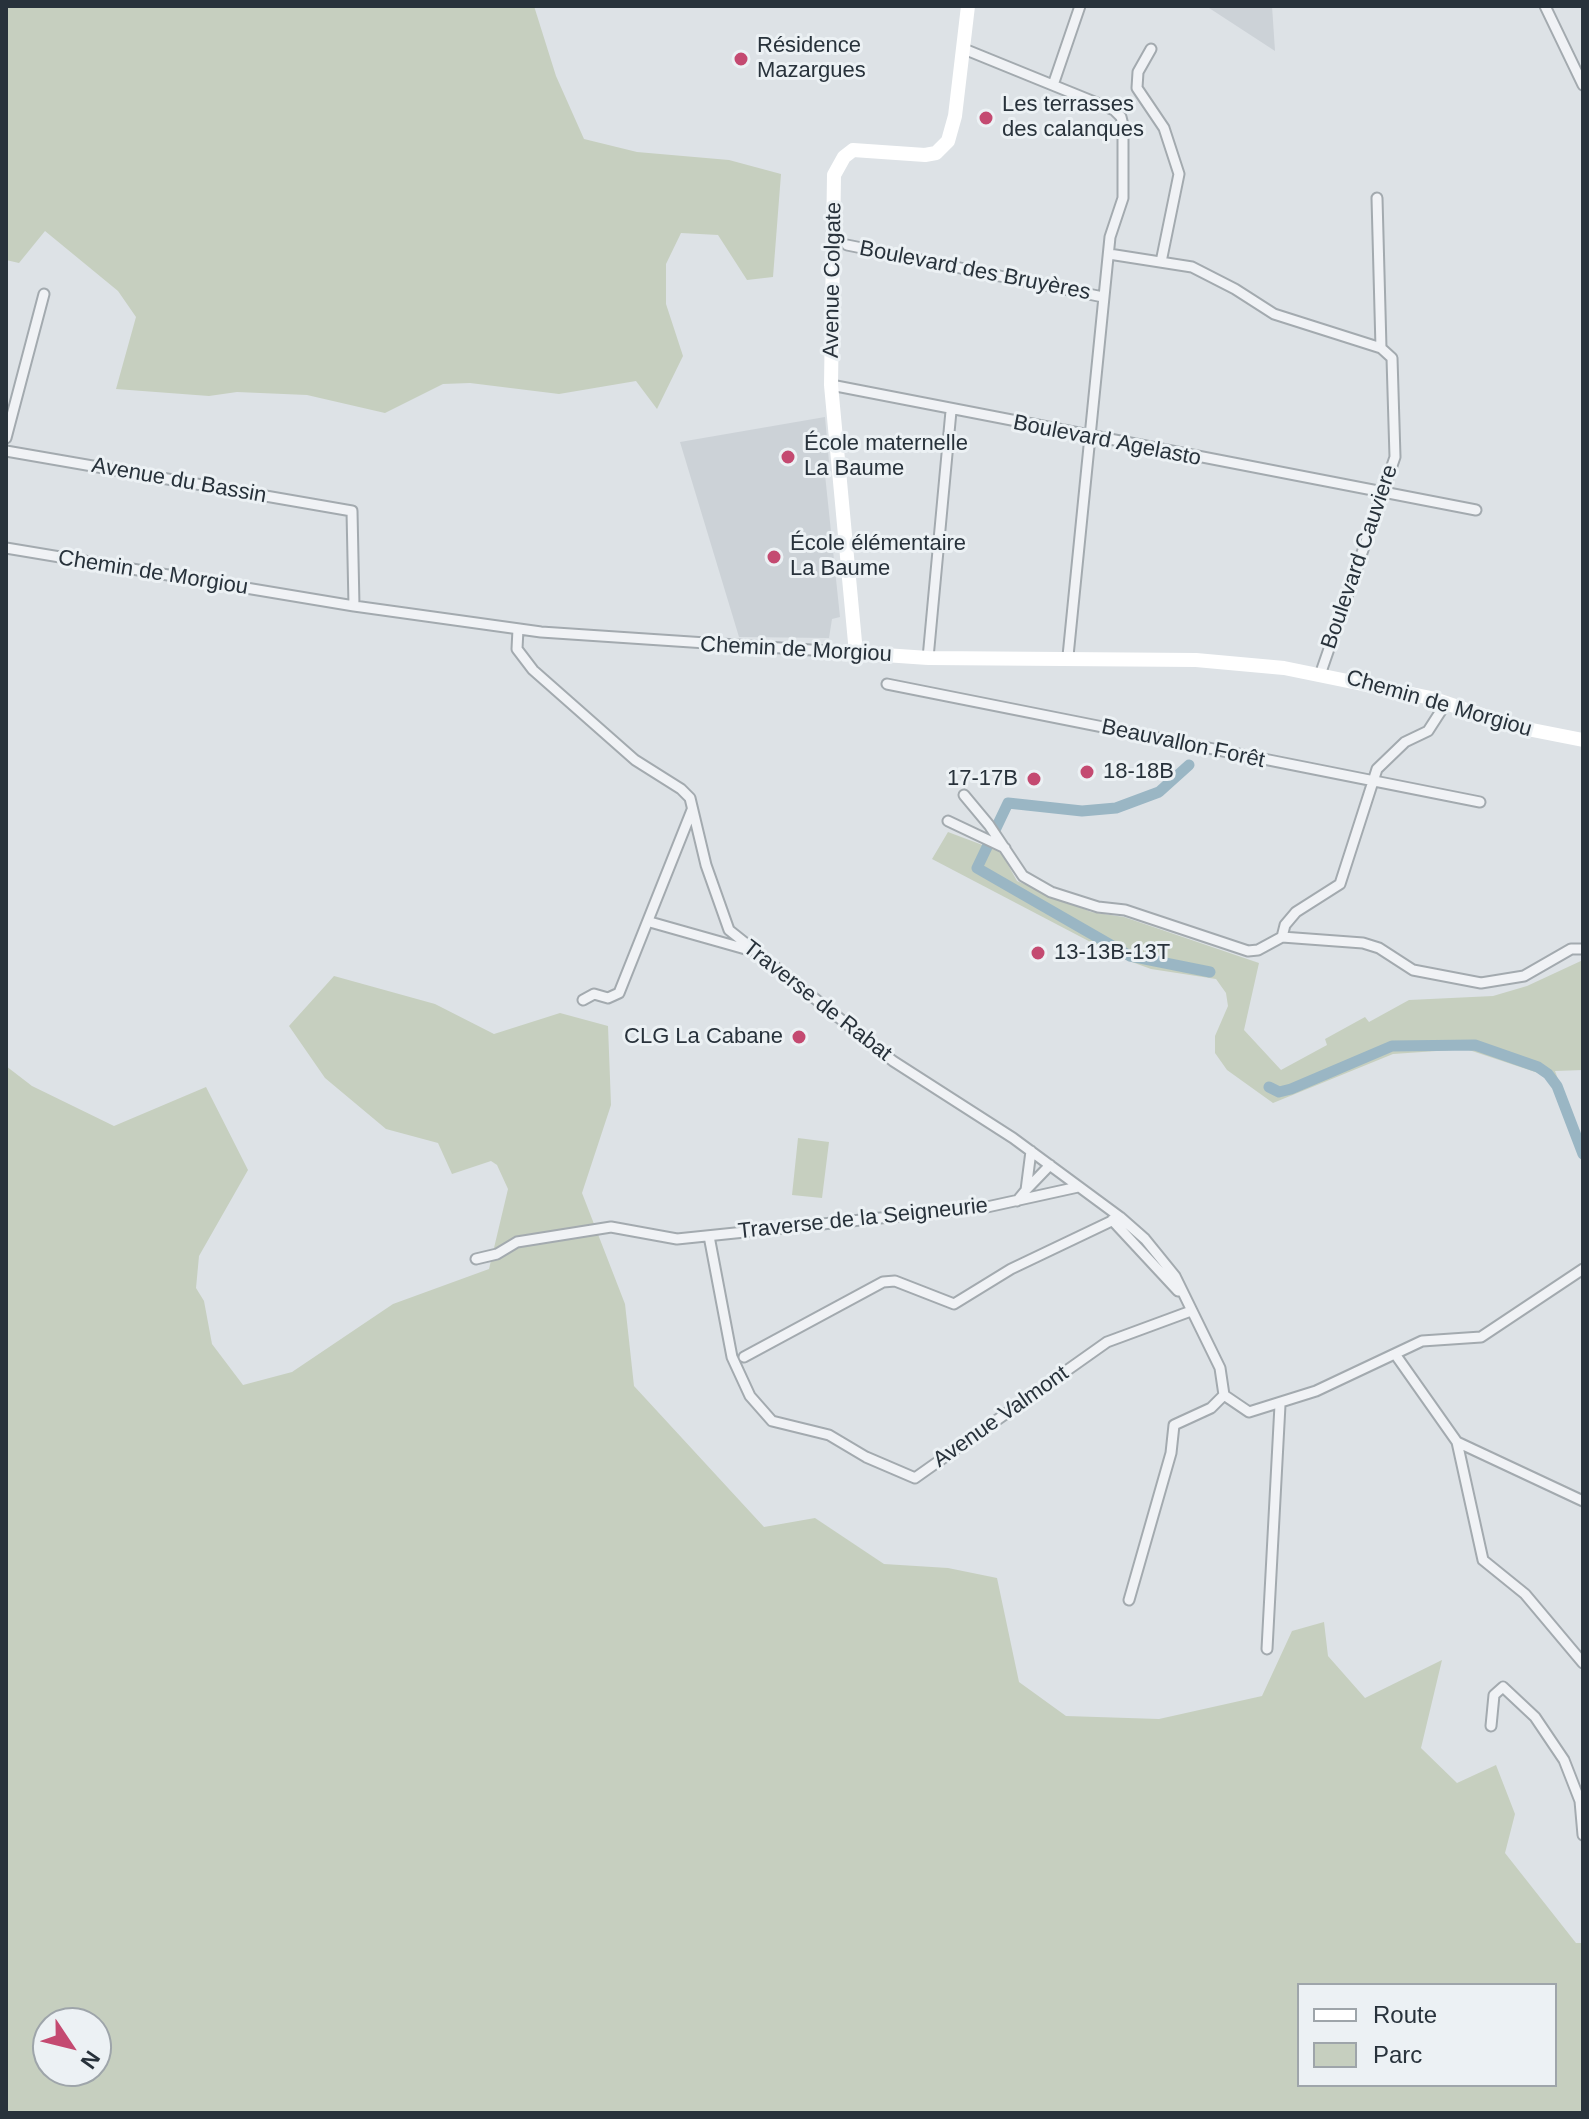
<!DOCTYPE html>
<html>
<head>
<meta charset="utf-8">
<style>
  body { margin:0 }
  #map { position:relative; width:1589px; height:2119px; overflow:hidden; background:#dde2e6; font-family:Arial,sans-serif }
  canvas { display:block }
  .frame { position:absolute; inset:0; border:8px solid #28323b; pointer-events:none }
  .legend { position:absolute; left:1297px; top:1983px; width:260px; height:104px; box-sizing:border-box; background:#ecf1f4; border:2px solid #9ea5aa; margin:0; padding:10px 14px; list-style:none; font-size:24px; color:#28323b }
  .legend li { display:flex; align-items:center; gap:16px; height:40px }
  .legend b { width:40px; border:2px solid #9ea5aa }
  .north { position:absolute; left:32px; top:2007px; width:80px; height:80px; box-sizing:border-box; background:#ecf1f4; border:2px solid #9ea5aa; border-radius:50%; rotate:125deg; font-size:22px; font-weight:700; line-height:32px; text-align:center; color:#28323b }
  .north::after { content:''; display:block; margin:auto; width:28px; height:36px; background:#c44a71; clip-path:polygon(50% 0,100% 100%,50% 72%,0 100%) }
</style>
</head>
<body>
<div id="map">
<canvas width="1589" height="2119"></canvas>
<div class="frame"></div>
<ul class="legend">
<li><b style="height:10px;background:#fff"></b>Route</li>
<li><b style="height:22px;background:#c6cfbf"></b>Parc</li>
</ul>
<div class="north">N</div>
</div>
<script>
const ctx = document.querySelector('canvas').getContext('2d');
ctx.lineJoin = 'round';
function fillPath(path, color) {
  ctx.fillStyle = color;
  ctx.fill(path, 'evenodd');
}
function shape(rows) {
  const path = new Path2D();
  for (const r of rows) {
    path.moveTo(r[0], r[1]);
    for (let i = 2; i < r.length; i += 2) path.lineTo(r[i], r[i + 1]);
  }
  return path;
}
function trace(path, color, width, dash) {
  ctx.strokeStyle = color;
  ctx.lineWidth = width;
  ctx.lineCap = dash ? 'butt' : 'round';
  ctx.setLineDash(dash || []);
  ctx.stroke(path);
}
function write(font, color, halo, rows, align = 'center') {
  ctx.font = font + ' Arial,sans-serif';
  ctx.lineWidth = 6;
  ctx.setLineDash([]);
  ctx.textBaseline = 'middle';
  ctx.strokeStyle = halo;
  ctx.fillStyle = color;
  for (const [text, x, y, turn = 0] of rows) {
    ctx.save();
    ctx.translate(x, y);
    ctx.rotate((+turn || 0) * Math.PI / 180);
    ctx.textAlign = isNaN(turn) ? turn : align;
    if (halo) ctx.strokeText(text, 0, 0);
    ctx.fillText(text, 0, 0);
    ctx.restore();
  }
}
fillPath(shape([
  [1206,6,1272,6,1275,51],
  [825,417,829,462,824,465,840,617,832,619,829,638,739,637,680,442]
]), '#ccd2d7');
fillPath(shape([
  [6,6,534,6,556,76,584,139,637,152,729,160,781,174,773,277,747,280,718,235,681,233,666,264,666,304,683,356,657,409,636,381,559,394,470,383,443,384,385,413,307,395,237,392,209,396,116,389,136,317,118,291,45,231,19,263,6,260],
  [948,832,1001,852,1017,881,1091,912,1124,917,1259,963,1244,1030,1281,1070,1327,1045,1325,1039,1365,1017,1369,1022,1409,1000,1493,996,1527,986,1583,960,1583,1070,1555,1071,1583,1146,1583,1165,1551,1084,1541,1074,1466,1049,1393,1054,1273,1103,1227,1070,1215,1053,1215,1036,1228,1006,1226,993,1216,979,1151,969,1121,958,932,859],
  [334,976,435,1004,494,1034,560,1013,608,1026,611,1105,582,1193,625,1304,634,1386,764,1527,815,1518,884,1564,948,1568,997,1578,1019,1682,1066,1716,1159,1719,1262,1696,1292,1631,1324,1622,1328,1656,1365,1698,1442,1660,1421,1748,1457,1783,1496,1765,1515,1814,1505,1853,1576,1943,1583,1943,1583,2113,6,2113,6,1066,32,1086,114,1126,206,1087,248,1170,199,1256,196,1288,204,1301,212,1344,243,1385,292,1372,393,1304,489,1269,508,1189,497,1165,491,1161,452,1174,438,1143,386,1129,325,1078,289,1026],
  [1299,1985,1555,1985,1555,2085,1299,2085],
  [48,2023,96,2023,96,2071,48,2071],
  [798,1138,829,1142,822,1198,792,1195]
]), '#c6cfbf');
trace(shape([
  [1189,765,1159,792,1116,808,1082,811,1008,803,977,868,1130,956,1210,972],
  [1269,1087,1279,1092,1291,1089,1392,1046,1475,1045,1538,1067,1548,1074,1557,1086,1583,1154]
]), '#9ab6c4', 11);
const street = shape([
  [1545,6,1583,85],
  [964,49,1114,110,1121,117,1123,125,1123,198,1110,237,1068,656],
  [1151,49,1138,72,1137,88,1164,128,1179,174,1161,262],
  [1053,85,1080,6],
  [1377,198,1381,348],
  [847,245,1103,297],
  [1109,254,1192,267,1235,289,1274,314,1381,348,1392,358,1395,457,1321,672],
  [831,385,1476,510],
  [6,438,44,294],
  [6,451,352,511,354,606],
  [6,548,354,606,541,632,856,653],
  [518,629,517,649,533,670,635,760,681,789,690,798,706,865,729,930,893,1061,1013,1138,1120,1217,1145,1239,1175,1276,1220,1368,1224,1395,1211,1408,1174,1425,1171,1453,1129,1600],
  [928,658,951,411],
  [887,684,1480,802],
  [964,795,989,825,1023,876,1051,892,1098,907,1125,910,1248,951,1258,950,1282,937,1363,943,1379,948,1413,970,1481,983,1524,976,1571,949,1583,949],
  [948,821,1005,848],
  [650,922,749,950],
  [1282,937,1285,925,1296,912,1340,884,1377,769,1405,742,1428,731,1446,703],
  [583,1000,594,994,608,998,619,993,692,810],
  [1026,1190,1050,1165],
  [1017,1201,1026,1190,1031,1151],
  [1112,1220,1178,1291],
  [709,1236,732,1357,750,1396,772,1421,829,1435,866,1457,915,1478,1107,1342,1191,1311],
  [476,1259,497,1254,517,1242,611,1227,677,1239,987,1207,1078,1187],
  [1395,1354,1457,1442,1583,1501],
  [744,1357,883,1282,895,1281,954,1304,1011,1269,1120,1217],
  [1224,1395,1249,1412,1316,1391,1422,1341,1481,1337,1583,1269],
  [1457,1442,1483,1560,1525,1594,1583,1663],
  [1267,1649,1280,1405],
  [1491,1726,1494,1695,1503,1687,1535,1717,1564,1760,1580,1801,1583,1835]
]);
trace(street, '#a3aaaf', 13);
trace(street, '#f0f2f5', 9);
trace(shape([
  [968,6,955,116,948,141,936,153,925,155,853,150,844,157,834,175,831,385,856,653,928,658,1196,660,1284,668,1431,698,1517,727,1583,740]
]), '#fff', 14);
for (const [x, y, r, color] of [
  [741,59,8,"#c44a71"],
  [986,118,8,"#c44a71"],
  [788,457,8,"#c44a71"],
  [774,557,8,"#c44a71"],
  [1087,772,8,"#c44a71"],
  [1034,779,8,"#c44a71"],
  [1038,953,8,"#c44a71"],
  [799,1037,8,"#c44a71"]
]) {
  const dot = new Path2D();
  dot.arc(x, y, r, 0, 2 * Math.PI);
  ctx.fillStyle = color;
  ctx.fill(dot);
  trace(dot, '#ecf1f4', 3);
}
write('22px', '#28323b', '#ecf1f4', [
  ["Résidence",757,46],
  ["Mazargues",757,71],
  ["Les terrasses",1002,105],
  ["des calanques",1002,130],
  ["École maternelle",804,444],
  ["La Baume",804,469],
  ["École élémentaire",790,544],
  ["La Baume",790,569],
  ["18-18B",1103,772],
  ["17-17B",1018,779,"right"],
  ["13-13B-13T",1054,953],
  ["CLG La Cabane",783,1037,"right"]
], 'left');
write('22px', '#28323b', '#ecf1f4', [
  ["Boulevard des Bruyères",975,271,11],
  ["Avenue Colgate",833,280,-89],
  ["Boulevard Agelasto",1107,441,11],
  ["Avenue du Bassin",179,481,10],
  ["Boulevard Cauviere",1360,557,-71],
  ["Chemin de Morgiou",153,573,9],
  ["Chemin de Morgiou",796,650,3],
  ["Chemin de Morgiou",1439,704,16],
  ["Beauvallon Forêt",1183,744,12],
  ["Traverse de Rabat",817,1001,38],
  ["Traverse de la Seigneurie",863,1219,-6],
  ["Avenue Valmont",1001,1417,-35]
]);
</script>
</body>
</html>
